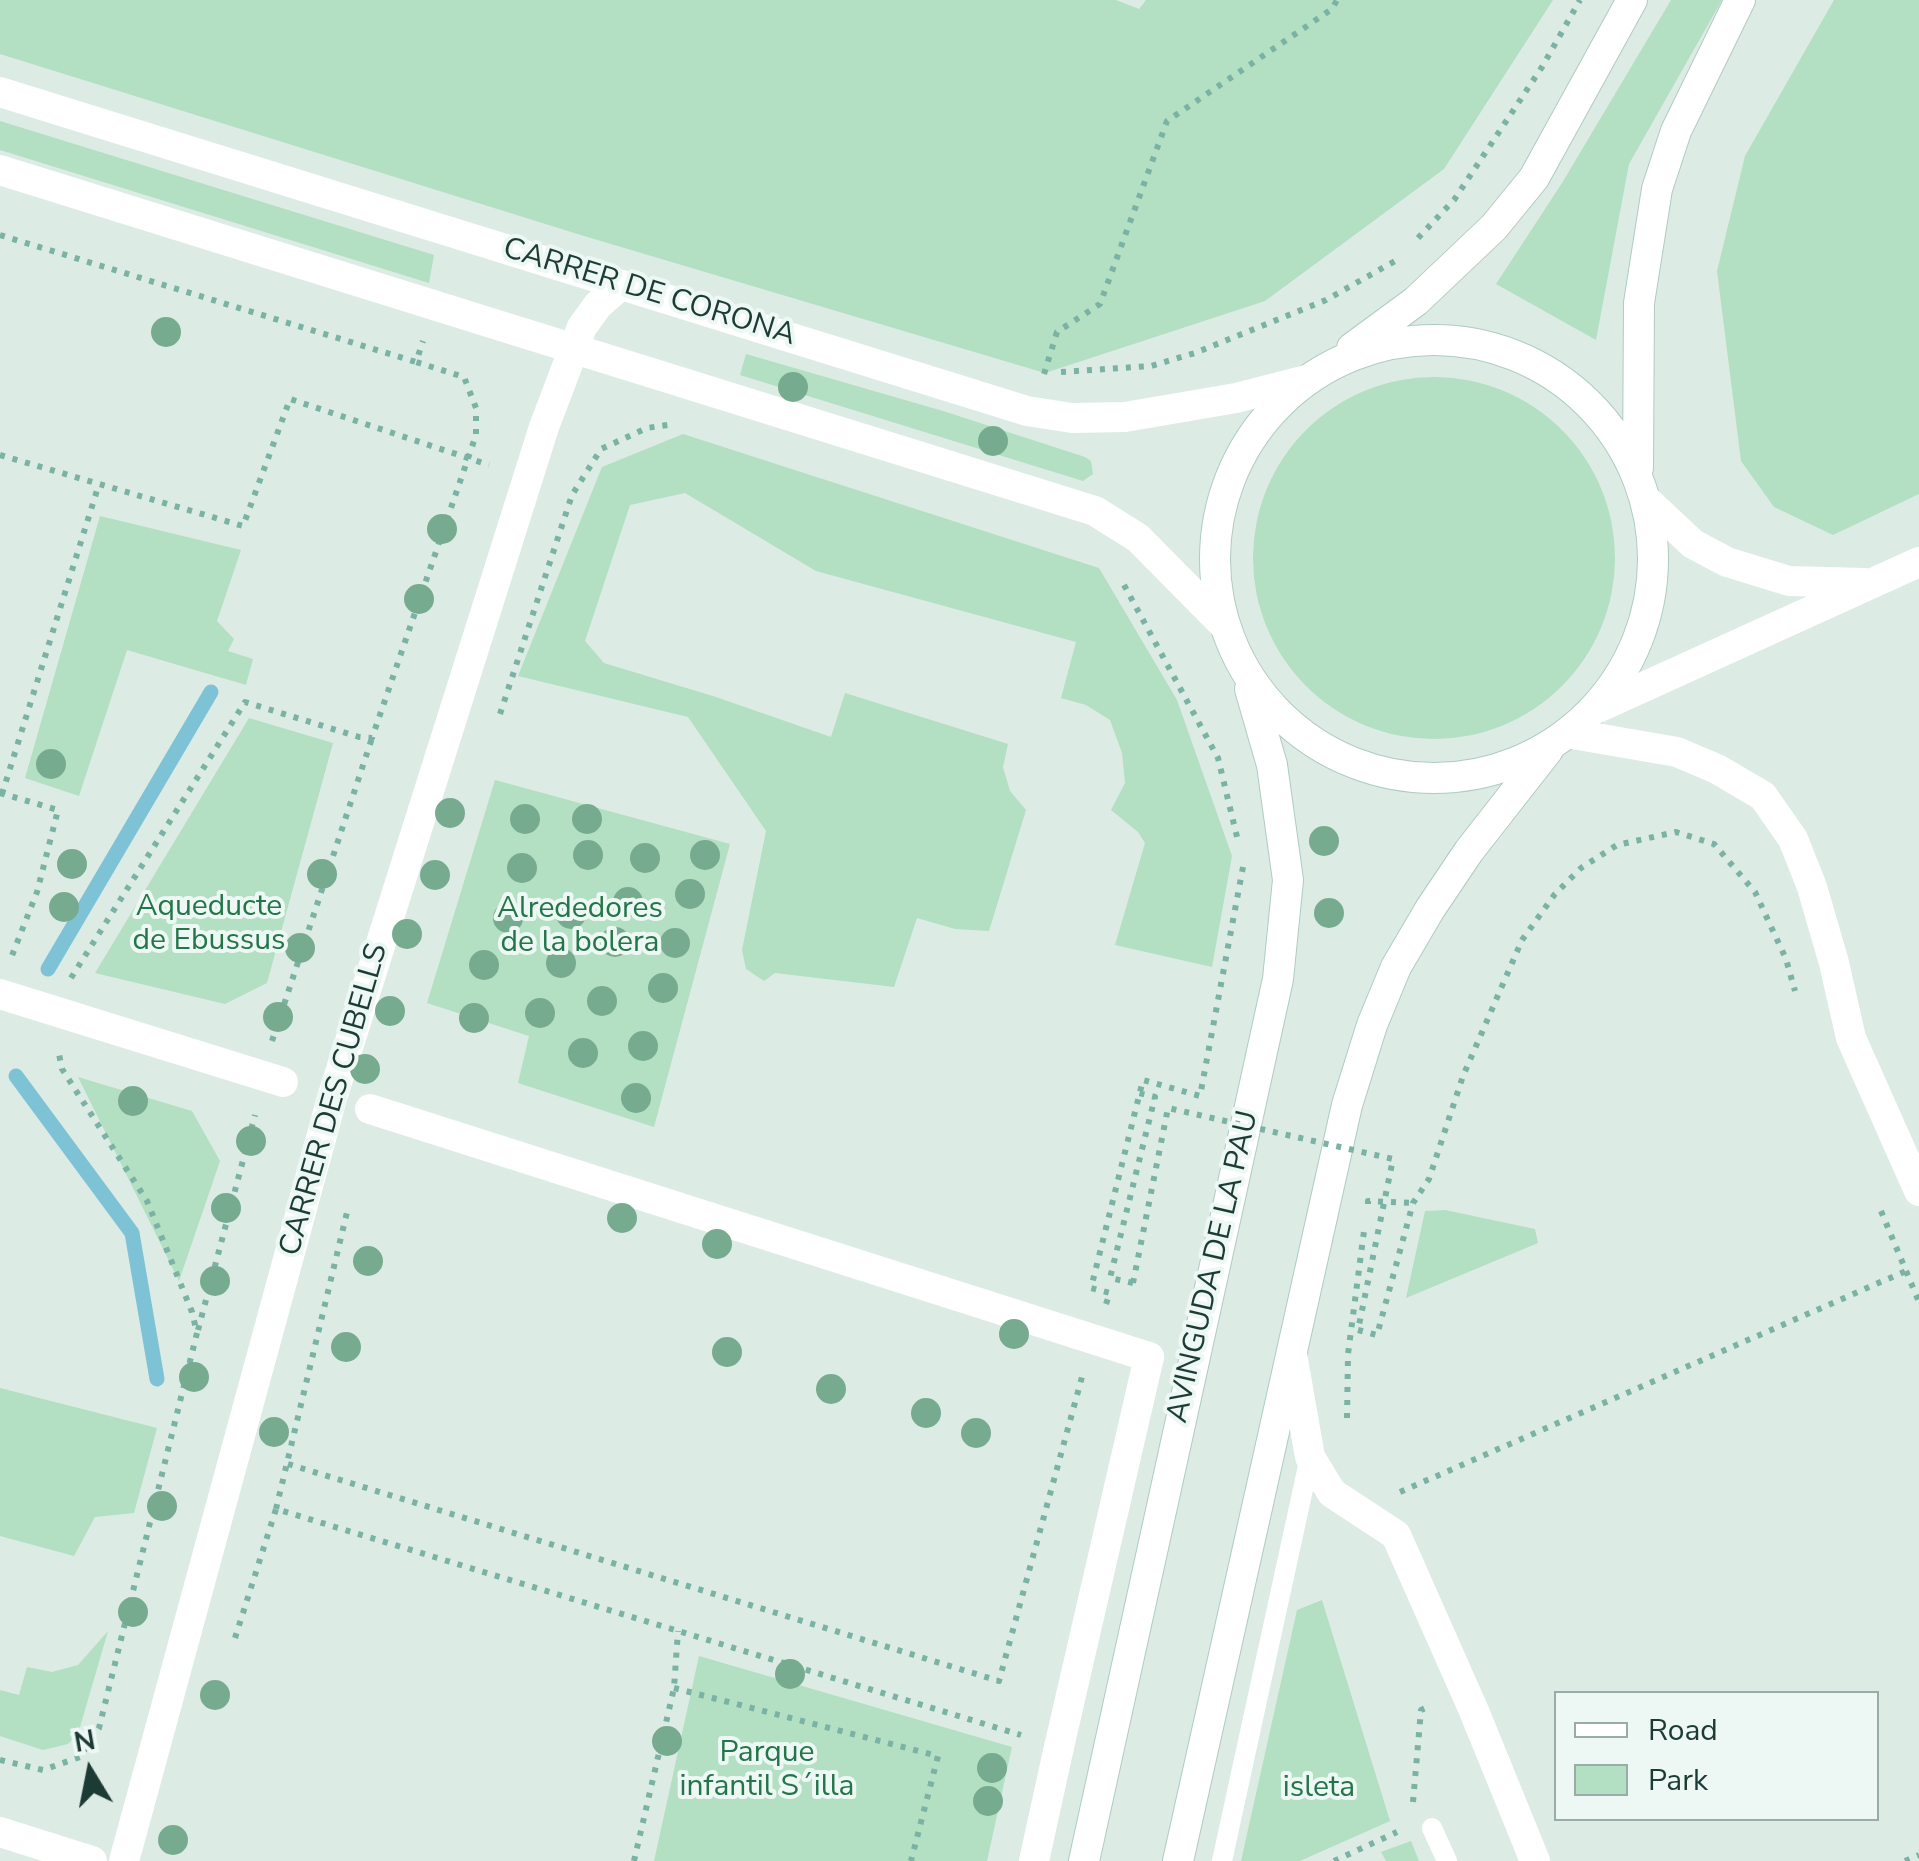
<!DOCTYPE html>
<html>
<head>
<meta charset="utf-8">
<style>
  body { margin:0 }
  #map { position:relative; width:1919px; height:1861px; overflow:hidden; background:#ddebe5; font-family:"Nunito Sans",sans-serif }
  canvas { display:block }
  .legend { position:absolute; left:1554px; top:1691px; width:325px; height:130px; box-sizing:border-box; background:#edf7f3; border:2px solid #9aaca7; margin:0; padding:12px 18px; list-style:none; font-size:30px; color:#1d3b35 }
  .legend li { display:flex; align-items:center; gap:20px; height:50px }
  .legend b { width:50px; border:2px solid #9aaca7 }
  .north { position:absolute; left:40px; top:1721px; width:100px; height:100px; -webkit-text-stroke:8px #edf7f3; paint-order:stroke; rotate:350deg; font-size:28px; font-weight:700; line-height:40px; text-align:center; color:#1d3b35 }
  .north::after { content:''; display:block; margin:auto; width:35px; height:45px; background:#1d3b35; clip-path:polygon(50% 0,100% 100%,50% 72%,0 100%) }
</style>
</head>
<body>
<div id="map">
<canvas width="1919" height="1861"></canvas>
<ul class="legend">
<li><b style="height:12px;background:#fff"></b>Road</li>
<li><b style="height:28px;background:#b3dfc2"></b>Park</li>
</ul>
<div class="north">N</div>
</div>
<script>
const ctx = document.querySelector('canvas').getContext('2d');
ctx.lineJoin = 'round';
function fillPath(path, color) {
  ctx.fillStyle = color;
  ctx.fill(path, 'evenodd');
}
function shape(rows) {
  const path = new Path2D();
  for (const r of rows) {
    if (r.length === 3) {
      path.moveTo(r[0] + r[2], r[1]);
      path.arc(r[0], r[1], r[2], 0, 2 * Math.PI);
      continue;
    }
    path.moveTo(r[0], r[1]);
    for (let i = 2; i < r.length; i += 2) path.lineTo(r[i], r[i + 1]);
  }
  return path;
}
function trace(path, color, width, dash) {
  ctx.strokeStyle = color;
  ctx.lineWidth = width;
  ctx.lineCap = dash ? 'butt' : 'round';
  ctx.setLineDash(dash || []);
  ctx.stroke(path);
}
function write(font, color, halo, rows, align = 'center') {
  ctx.font = font + ' "Nunito Sans",sans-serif';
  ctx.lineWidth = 8;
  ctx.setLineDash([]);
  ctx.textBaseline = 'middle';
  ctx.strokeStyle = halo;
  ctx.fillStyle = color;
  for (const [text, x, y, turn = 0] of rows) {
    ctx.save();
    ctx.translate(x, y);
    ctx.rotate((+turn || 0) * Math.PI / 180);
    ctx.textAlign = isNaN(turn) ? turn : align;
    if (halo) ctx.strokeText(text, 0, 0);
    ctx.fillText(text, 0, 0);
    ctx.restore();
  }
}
fillPath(shape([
  [0,0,1116,0,1139,9,1146,0,1553,0,1444,169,1265,301,1045,373,584,236,0,54],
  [1671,0,1722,0,1629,164,1596,340,1496,284,1562,183],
  [1834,0,1919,0,1919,494,1833,535,1774,507,1741,461,1717,271,1745,156],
  [0,121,434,255,429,283,0,150],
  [746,354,943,411,1085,457,1091,461,1093,474,1083,481,740,375],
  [1434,558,181],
  [683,434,1099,568,1177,700,1232,856,1212,967,1115,945,1145,843,1138,832,1111,810,1125,783,1122,753,1110,720,1086,705,1061,698,1076,642,816,571,685,493,630,505,585,641,604,663,716,697,831,737,845,693,1008,744,1003,767,1010,791,1026,810,989,931,955,929,917,918,894,987,775,973,764,981,746,969,742,950,766,831,688,717,518,676,602,467],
  [100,516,241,550,217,621,234,639,228,651,253,659,246,685,127,650,79,796,25,778],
  [249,718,333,743,267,983,225,1004,95,973],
  [495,780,730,844,654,1127,518,1083,529,1036,427,1003],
  [78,1077,192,1111,220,1161,179,1281],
  [1445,1210,1535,1229,1538,1243,1406,1298,1425,1211],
  [0,1388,157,1428,134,1513,95,1517,74,1556,0,1536],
  [1322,1600,1390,1821,1300,1861,1241,1861,1297,1610],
  [108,1631,78,1734,68,1744,43,1750,0,1736,0,1690,19,1695,27,1667,52,1672,78,1665],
  [699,1656,1012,1747,987,1861,654,1861],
  [1411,1841,1419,1861,1386,1861,1381,1852]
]), '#b3dfc2');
trace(shape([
  [48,969,211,692],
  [16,1076,132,1233,157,1379]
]), '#7ec2d6', 15);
const secondary = shape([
  [1434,559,219],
  [1352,348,1416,301,1494,227,1534,178,1632,0],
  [1638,468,1639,303,1657,189,1676,131,1740,0],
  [1084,1861,1278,979,1288,880,1272,765,1250,689],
  [1178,1861,1347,1105,1372,1025,1396,967,1430,909,1469,851,1548,750]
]);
trace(secondary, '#afcbc3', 32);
trace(shape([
  [0,235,416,362],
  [1418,238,1454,200,1542,67,1580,0],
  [1061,372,1151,366,1195,353,1326,300,1395,261],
  [1044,374,1057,332,1100,304,1167,121,1332,9,1337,0],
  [0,455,243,526,290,399,489,465],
  [1124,585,1218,758,1238,841],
  [500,714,572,495,601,449,647,428,674,424],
  [0,793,58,810,37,892,11,958],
  [2,794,99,484],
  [71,978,245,702,359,737,372,738,476,435,476,408,464,377,416,362,423,341],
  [272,1041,372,738],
  [1368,1204,1368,1201,1413,1203],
  [1881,1211,1919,1302],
  [1133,1283,1110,1278,1155,1097,1139,1093],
  [1106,1304,1110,1293,1091,1288,1143,1080,1200,1096,1243,867],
  [198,1330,255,1115],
  [1358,1330,1377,1335,1413,1203,1429,1179,1463,1076,1522,940,1555,894,1581,868,1617,845,1676,832,1714,844,1755,892,1786,959,1795,991],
  [1347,1418,1348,1354,1364,1231],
  [288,1464,999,1681,1082,1377],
  [1400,1492,1906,1271],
  [276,1509,348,1208],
  [235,1638,276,1509,1021,1735],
  [674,1688,938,1756,911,1861],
  [0,1760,43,1770,80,1757,99,1728,197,1333,192,1312,147,1201,62,1069,59,1054],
  [1413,1802,1421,1710,1430,1706],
  [634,1861,674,1688,678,1631],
  [1334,1861,1397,1832],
  [1905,1861,1919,1855]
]), '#7ab2a4', 6, [5, 8]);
trace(shape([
  [1432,1828,1447,1861],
  [1222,1861,1310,1457]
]), '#fff', 20);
trace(shape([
  [0,994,283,1082],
  [370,1109,1149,1357],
  [1034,1861,1059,1747]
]), '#fff', 30);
trace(shape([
  [1646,500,1693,544,1727,562,1789,581,1864,583],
  [1593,710,1919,562],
  [1567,733,1677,752,1717,769,1763,796,1793,839,1812,887,1834,963,1851,1038,1919,1191],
  [1292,1354,1310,1457,1332,1493,1396,1535,1474,1711,1535,1861],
  [1059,1747,1149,1357],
  [0,1832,92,1861],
  [124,1861,332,1098,544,427,582,327,598,305,621,285]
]), '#fff', 30);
trace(shape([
  [0,92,1027,411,1072,418,1125,417,1236,398,1306,380],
  [0,170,1095,511,1138,538,1224,625]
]), '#fff', 30);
trace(secondary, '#fff', 30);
trace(shape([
  [1133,1283,1168,1108,1393,1159,1358,1330]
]), '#7ab2a4', 6, [5, 8]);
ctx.fillStyle = '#77ab90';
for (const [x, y] of [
  [166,332],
  [793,387],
  [993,441],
  [442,529],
  [419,599],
  [51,764],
  [450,813],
  [525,819],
  [587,819],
  [1324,841],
  [588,855],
  [705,855],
  [645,858],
  [72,864],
  [522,868],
  [322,874],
  [435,875],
  [690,894],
  [628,902],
  [64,907],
  [1329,913],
  [571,914],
  [508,918],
  [407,934],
  [615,942],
  [675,943],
  [300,948],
  [561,963],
  [484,965],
  [663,988],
  [602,1001],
  [390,1011],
  [540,1013],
  [278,1017],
  [474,1018],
  [643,1046],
  [583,1053],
  [365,1069],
  [636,1098],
  [133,1101],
  [251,1141],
  [226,1208],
  [622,1218],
  [717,1244],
  [368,1261],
  [215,1281],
  [1014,1334],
  [346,1347],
  [727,1352],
  [194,1377],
  [831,1389],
  [926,1413],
  [274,1432],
  [976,1433],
  [162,1506],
  [133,1612],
  [790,1674],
  [215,1695],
  [667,1741],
  [992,1768],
  [988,1801],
  [173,1840]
]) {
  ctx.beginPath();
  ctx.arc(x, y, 15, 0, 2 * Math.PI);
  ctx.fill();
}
write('30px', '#1d3b35', '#edf7f3', [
  ["CARRER DE CORONA",649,293,17],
  ["CARRER DES CUBELLS",335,1100,-74],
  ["AVINGUDA DE LA PAU",1214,1267,-77]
]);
write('30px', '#24764a', '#edf7f3', [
  ["Aqueducte",209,908],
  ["de Ebussus",209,942],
  ["Alrededores",580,910],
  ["de la bolera",580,944],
  ["Parque",767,1754],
  ["infantil S´illa",767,1788],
  ["isleta",1319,1789]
]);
</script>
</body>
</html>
